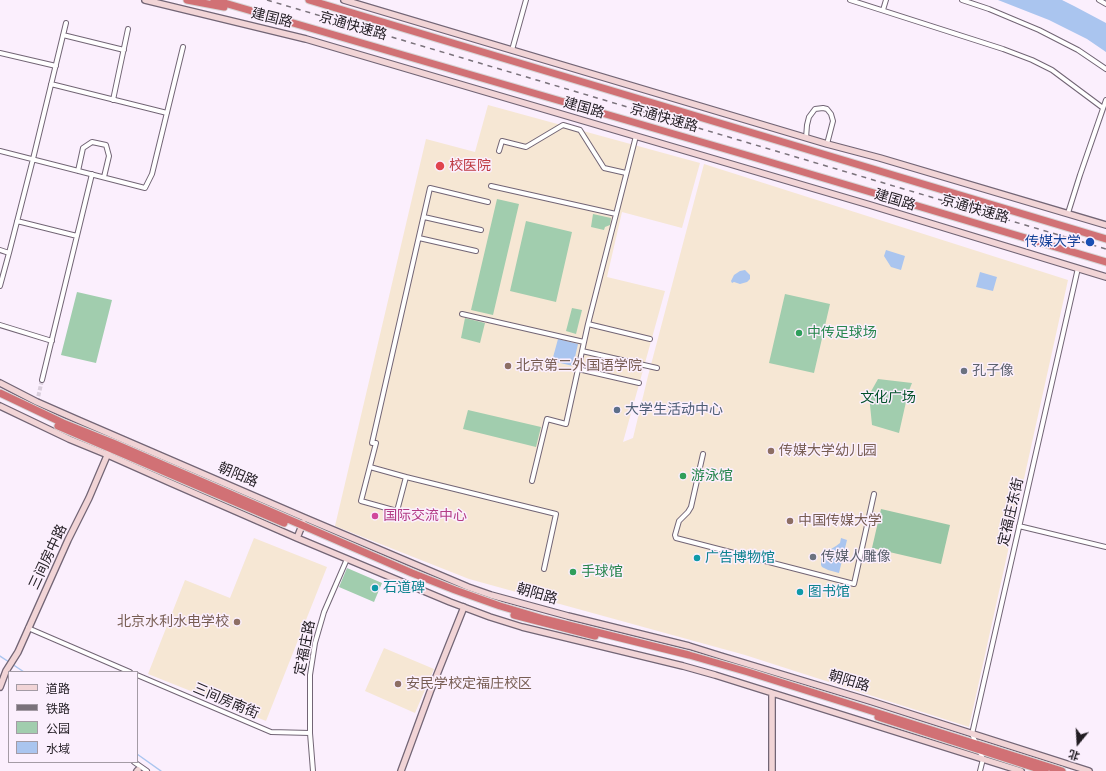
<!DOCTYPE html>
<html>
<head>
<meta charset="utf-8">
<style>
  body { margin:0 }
  #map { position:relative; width:1106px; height:771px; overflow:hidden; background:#fbeffd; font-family:"Alegreya Sans","Noto Sans SC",sans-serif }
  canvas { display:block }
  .legend { position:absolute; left:8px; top:671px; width:130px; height:92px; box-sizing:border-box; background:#fbeffd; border:1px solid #a49ba5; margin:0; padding:5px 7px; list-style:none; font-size:12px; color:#211c22 }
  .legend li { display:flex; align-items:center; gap:8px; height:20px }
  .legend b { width:20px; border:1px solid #a49ba5 }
  .north { position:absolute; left:1058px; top:723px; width:40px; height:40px; -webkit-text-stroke:3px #fbeffd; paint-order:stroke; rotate:198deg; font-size:11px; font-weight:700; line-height:16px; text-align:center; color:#211c22 }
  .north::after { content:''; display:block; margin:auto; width:14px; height:18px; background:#211c22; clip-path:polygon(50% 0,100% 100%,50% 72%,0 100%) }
</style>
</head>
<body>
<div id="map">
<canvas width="1106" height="771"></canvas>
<ul class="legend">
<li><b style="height:5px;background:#f1d4d6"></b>道路</li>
<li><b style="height:5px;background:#7a727b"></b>铁路</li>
<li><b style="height:11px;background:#a1cdae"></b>公园</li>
<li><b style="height:11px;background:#aac5ef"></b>水域</li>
</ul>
<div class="north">北</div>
</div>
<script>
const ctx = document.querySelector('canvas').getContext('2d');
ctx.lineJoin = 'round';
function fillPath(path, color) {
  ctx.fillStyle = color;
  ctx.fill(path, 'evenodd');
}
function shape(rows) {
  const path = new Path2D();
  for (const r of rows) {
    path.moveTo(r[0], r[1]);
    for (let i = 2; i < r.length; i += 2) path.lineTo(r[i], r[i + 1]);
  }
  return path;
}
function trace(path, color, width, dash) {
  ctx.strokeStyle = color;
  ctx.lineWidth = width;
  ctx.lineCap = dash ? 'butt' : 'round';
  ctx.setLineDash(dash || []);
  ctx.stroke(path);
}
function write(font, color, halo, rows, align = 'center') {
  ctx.font = font + ' "Alegreya Sans","Noto Sans SC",sans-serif';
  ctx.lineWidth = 3;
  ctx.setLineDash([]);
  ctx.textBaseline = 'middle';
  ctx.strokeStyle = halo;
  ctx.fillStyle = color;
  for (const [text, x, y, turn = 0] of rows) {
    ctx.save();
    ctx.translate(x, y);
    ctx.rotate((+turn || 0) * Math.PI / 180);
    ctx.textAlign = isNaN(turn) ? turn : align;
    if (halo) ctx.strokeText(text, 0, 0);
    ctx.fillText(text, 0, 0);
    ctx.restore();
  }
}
fillPath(shape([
  [488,105,700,163,682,228,622,212,607,277,665,291,623,442,633,438,648,376,704,164,1068,280,969,727,745,655,469,579,335,526,426,139,475,152],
  [254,538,327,567,266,721,148,674,185,580,230,598],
  [384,648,434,669,415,713,365,691]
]), '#f6e7d4');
fillPath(shape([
  [497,199,519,204,493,315,471,310],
  [593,214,611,218,610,225,605,227,604,230,591,227],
  [526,221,572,232,556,302,510,291],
  [77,292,112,300,96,363,61,355],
  [785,294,830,304,814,373,769,363],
  [572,308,582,310,576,334,566,331],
  [465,318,485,323,480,343,461,338],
  [878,379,912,383,908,393,899,433,872,425,869,395],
  [468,410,541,427,536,447,463,429],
  [347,568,382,583,374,602,339,587]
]), '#a1cdae');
fillPath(shape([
  [881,509,950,525,941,564,872,548]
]), '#98c6a5');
fillPath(shape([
  [998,0,1062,0,1074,6,1106,23,1106,52,1087,39,1049,20],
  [886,250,905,256,901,270,891,267,884,256],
  [745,270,750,275,750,279,747,282,740,284,734,282,732,283,731,281,734,275,740,271],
  [980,272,997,277,993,291,976,287],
  [558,339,578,344,573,366,552,361],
  [841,538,847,540,839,573,828,570,822,567,821,565,821,559,826,552,836,546,840,543]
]), '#aac5ef');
trace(shape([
  [0,656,9,662],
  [12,664,24,672],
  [137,754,161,771]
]), '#aac5ef', 1.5);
trace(shape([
  [37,402,42,380]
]), '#dacfdc', 4, [4, 2]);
const street = shape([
  [850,0,1003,49,1032,60,1052,70,1103,108],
  [962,0,989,9,1039,30,1078,50,1106,69],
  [1099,0,1106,4],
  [883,10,886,0],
  [63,35,124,50],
  [512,50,526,0],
  [0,53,56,66],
  [51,84,167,113],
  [113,100,128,29],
  [806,138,807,125,809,117,815,109,823,108,827,109,831,114,833,121,827,144],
  [0,151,145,188,152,174,183,47],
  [499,151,502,141,526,147,563,125,580,130,604,168,626,173],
  [78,171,83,148,92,142,106,145,109,156,104,177],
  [491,186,616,214],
  [1068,213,1080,175,1106,100],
  [424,217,481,230],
  [17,221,77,236],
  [419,238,476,251],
  [0,250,9,253,33,159,66,23],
  [0,286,9,253],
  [462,314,584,342],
  [588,324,650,339],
  [0,325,52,341],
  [582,351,657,368],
  [578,369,639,383],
  [42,380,92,174],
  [703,454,691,507,688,512,679,521,675,535,676,538,854,584,874,494],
  [370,467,406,477,397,511,361,501,376,443,372,443,430,188,488,202],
  [406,477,556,514,544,569],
  [532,481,547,419,566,424,588,324,636,136],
  [1019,526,1106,547],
  [28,628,130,672],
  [137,675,271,732,310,733],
  [134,762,147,771],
  [313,771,310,733,310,675,315,643,324,612,347,559],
  [980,771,983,759,972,734,1078,268]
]);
const secondary = shape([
  [145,0,306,39,870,205,1106,277],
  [344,0,827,144,880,158,1106,225],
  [0,383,37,402,78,420,305,518,468,587,491,595,568,616,689,646,721,656,870,701,1089,771],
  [0,406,69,439,108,455,171,483,297,538,450,602,490,617,522,627,683,666,715,675,1021,771],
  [297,538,303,523],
  [0,687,6,671,18,652,68,540,89,498,109,451],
  [137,771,138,770],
  [401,771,430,692,464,607],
  [772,771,772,693]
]);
const highway = shape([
  [187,0,224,7],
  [214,0,746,155,1106,262],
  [309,0,1106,239],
  [0,393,63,423,113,443,412,573,455,590,500,606,544,619,689,655,748,672,1062,771],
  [58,426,284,523],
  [514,615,595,636],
  [878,717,1045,771]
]);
trace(street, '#726575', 6);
trace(secondary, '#726575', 8);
trace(highway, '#d7d6d7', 9);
trace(street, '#fff', 4);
trace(secondary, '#f1d4d6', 5.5);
trace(highway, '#d17175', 7);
trace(shape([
  [267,0,1106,249]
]), '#7a727b', 1.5, [5, 5]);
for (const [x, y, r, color] of [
  [440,166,5,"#e0444e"],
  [1090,242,5,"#1a4fb4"],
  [799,333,4,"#2e9e5b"],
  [508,366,4,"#8d6e63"],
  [964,371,4,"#6b7280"],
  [617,410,4,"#5c6f8a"],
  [771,451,4,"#8d6e63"],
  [683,476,4,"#2e9e5b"],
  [375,516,4,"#d1479c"],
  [790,521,4,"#8d6e63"],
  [813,557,4,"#6b7280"],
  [697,558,4,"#0f9aa8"],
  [573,572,4,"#2e9e5b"],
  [375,588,4,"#0f9aa8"],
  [800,592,4,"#0f9aa8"],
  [237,622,4,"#8d6e63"],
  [398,684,4,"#8d6e63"]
]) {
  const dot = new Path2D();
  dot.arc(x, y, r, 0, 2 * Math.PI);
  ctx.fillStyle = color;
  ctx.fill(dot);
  trace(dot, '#fbeffd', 1.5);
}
write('14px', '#211c22', '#fbeffd', [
  ["建国路",272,18,14],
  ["京通快速路",353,26,16],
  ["建国路",584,108,16],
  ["京通快速路",664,118,16],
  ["建国路",895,200,17],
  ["京通快速路",975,209,16],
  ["朝阳路",238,475,23],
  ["定福庄东街",1011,512,-77],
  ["三间房中路",48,557,-65],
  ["朝阳路",537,594,16],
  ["定福庄路",305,648,-79],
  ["朝阳路",849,681,17],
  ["三间房南街",226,701,23]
]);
write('14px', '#be3a42', '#fbeffd', [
  ["校医院",449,166]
], 'left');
write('14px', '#164399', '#fbeffd', [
  ["传媒大学",1081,242]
], 'right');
write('14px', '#27864d', '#fbeffd', [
  ["中传足球场",807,333],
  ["游泳馆",691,476],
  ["手球馆",581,572]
], 'left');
write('14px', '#785e54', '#fbeffd', [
  ["北京第二外国语学院",516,366],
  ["传媒大学幼儿园",779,451],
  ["中国传媒大学",798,521],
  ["北京水利水电学校",229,622,"right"],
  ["安民学校定福庄校区",406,684]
], 'left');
write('14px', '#5b616d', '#fbeffd', [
  ["孔子像",972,371],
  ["传媒人雕像",821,557]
], 'left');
write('14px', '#005028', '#fbeffd', [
  ["文化广场",888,398]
]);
write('14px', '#4e5e75', '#fbeffd', [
  ["大学生活动中心",625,410]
], 'left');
write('14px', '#b23c85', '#fbeffd', [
  ["国际交流中心",383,516]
], 'left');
write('14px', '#0d838f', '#fbeffd', [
  ["广告博物馆",705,558],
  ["石道碑",383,588],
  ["图书馆",808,592]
], 'left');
</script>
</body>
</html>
